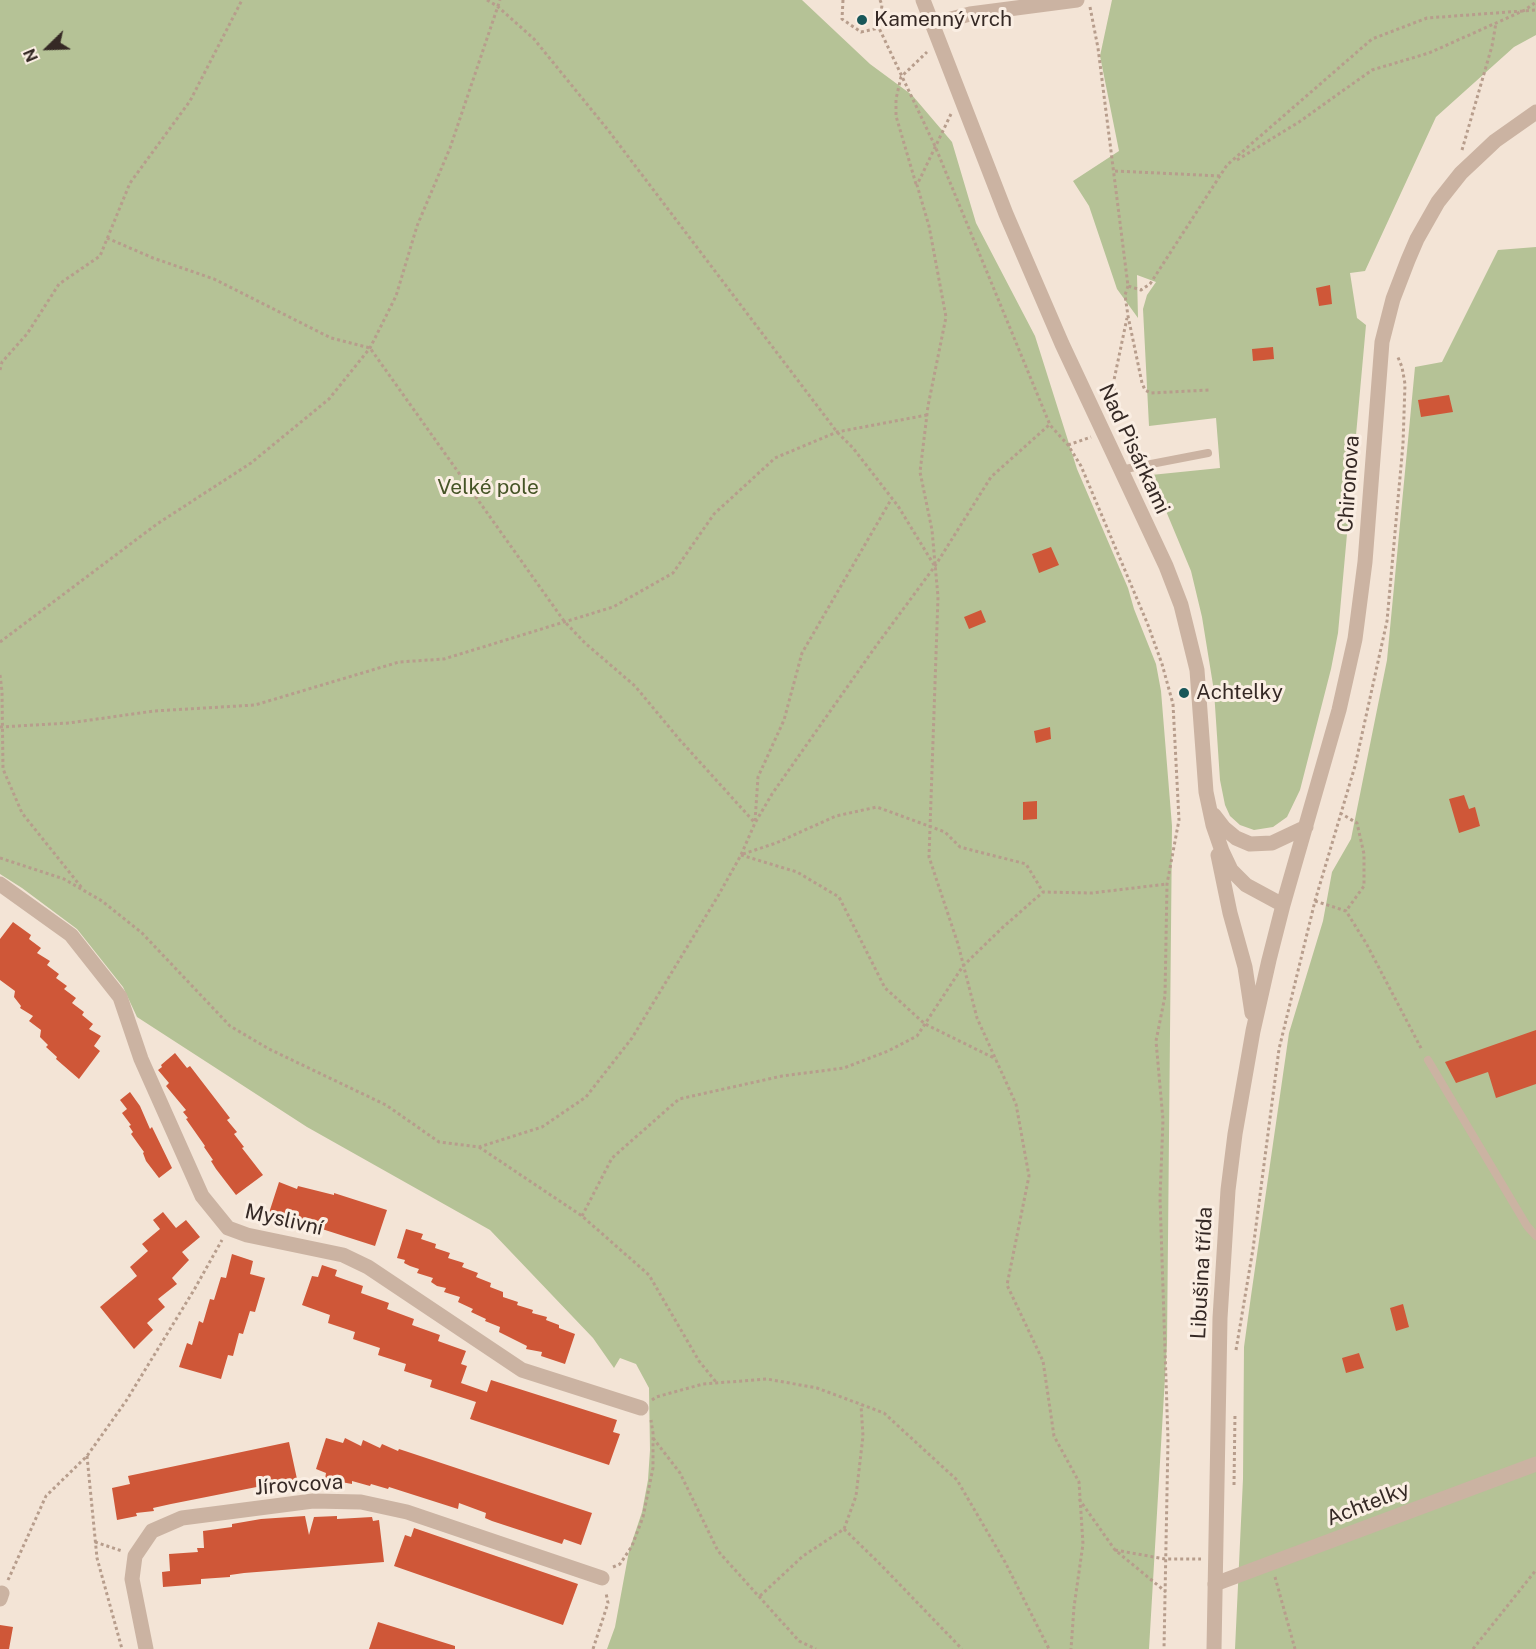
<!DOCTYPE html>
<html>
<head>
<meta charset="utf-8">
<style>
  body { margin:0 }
  #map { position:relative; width:1536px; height:1649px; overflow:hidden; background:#f3e4d6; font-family:"Public Sans",sans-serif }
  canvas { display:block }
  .north { position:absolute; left:18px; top:18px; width:60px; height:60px; -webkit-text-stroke:4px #faeee3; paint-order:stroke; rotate:247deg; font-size:16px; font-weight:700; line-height:24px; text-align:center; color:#352925 }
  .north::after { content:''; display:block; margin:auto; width:21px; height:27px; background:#352925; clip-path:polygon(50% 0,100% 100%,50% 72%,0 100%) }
</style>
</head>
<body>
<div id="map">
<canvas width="1536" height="1649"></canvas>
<div class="north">N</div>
</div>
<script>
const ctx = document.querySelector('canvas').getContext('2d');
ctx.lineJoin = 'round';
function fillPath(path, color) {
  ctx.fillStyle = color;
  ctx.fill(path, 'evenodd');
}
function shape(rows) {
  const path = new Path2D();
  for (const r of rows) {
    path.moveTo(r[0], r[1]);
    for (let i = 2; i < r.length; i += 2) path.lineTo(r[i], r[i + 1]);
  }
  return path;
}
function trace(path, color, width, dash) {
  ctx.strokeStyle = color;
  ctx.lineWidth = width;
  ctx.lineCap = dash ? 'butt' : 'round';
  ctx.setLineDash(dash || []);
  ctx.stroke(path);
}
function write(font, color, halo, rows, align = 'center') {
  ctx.font = font + ' "Public Sans",sans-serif';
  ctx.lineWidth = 6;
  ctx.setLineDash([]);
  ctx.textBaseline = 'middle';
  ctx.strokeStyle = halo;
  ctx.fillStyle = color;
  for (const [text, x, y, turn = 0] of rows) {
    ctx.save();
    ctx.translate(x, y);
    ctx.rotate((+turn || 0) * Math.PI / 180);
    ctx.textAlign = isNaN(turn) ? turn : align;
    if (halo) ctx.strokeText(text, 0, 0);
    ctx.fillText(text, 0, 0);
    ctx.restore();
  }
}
fillPath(shape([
  [0,0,802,0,870,64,912,95,952,142,976,223,1035,336,1077,469,1128,588,1134,609,1156,664,1161,691,1172,826,1167,1343,1149,1649,607,1649,615,1627,629,1551,642,1512,648,1480,650,1450,649,1388,636,1364,620,1358,614,1368,593,1338,490,1230,307,1127,137,1017,123,987,77,929,22,888,0,874],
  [1112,0,1536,0,1536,35,1514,47,1436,117,1365,271,1350,273,1357,318,1366,325,1338,633,1331,669,1300,790,1287,817,1273,827,1254,830,1240,825,1230,816,1225,805,1220,780,1214,691,1202,617,1191,571,1151,475,1220,468,1216,418,1149,426,1143,309,1147,295,1156,282,1137,275,1138,318,1117,289,1089,206,1073,181,1119,151,1100,56],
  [1536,247,1536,1649,1235,1649,1243,1479,1244,1347,1251,1296,1289,1033,1323,921,1332,872,1351,839,1387,660,1415,367,1442,362,1498,250]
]), '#b5c296');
fillPath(shape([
  [1330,285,1332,304,1319,306,1316,288],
  [1273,347,1274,359,1253,361,1252,349],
  [1449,395,1453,412,1421,417,1418,400],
  [1051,547,1059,565,1039,573,1032,554],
  [981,610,986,622,969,629,964,617],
  [1050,727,1051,739,1036,743,1034,731],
  [1464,795,1469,809,1475,807,1480,826,1459,833,1449,799],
  [1037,801,1037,819,1023,820,1023,802],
  [13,922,31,935,29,939,41,948,37,953,50,961,47,965,59,974,56,978,67,986,64,989,76,998,72,1003,84,1012,82,1015,93,1024,89,1029,101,1036,94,1046,100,1051,79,1079,56,1059,57,1057,46,1047,48,1045,40,1037,41,1030,29,1021,33,1016,20,1008,21,1006,14,997,15,991,0,980,0,939],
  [1536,1030,1536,1084,1496,1098,1488,1072,1456,1083,1445,1062],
  [175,1053,187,1068,190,1066,230,1118,227,1120,237,1132,234,1134,244,1147,242,1148,263,1175,236,1195,216,1169,211,1161,213,1160,204,1147,205,1146,186,1119,188,1118,183,1112,186,1110,166,1086,169,1083,158,1070,162,1067,161,1065],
  [130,1092,140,1106,150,1129,152,1127,172,1168,159,1178,146,1161,143,1153,144,1152,131,1134,133,1132,129,1126,131,1125,122,1113,127,1109,120,1100],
  [279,1182,297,1189,298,1186,334,1195,334,1193,387,1210,375,1246,322,1229,322,1231,304,1225,303,1228,278,1219,279,1216,269,1213],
  [163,1212,176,1228,186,1220,200,1237,182,1252,189,1260,172,1278,177,1284,158,1299,165,1307,147,1323,153,1330,134,1349,100,1307,137,1276,130,1267,148,1251,142,1244,160,1229,153,1220],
  [406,1229,423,1234,421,1239,436,1244,435,1248,450,1253,448,1258,464,1263,462,1267,478,1273,476,1277,491,1283,490,1287,503,1292,503,1297,518,1302,517,1305,533,1310,532,1313,547,1317,546,1320,559,1325,559,1328,575,1334,565,1364,541,1356,542,1352,526,1349,527,1346,499,1332,500,1327,485,1321,486,1319,471,1312,473,1309,458,1302,460,1297,444,1292,446,1288,437,1286,431,1282,433,1278,417,1273,419,1269,410,1266,404,1263,405,1260,397,1258],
  [232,1254,253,1261,250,1274,265,1278,255,1312,250,1311,243,1334,239,1333,233,1356,228,1355,221,1379,179,1367,187,1343,192,1345,199,1321,203,1323,210,1299,214,1300,221,1277,226,1278],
  [322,1265,337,1270,335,1276,363,1286,361,1293,389,1303,387,1309,414,1319,412,1325,440,1335,438,1341,466,1351,461,1364,467,1366,461,1383,487,1392,491,1380,617,1420,613,1432,620,1434,609,1465,470,1419,476,1402,430,1387,432,1380,404,1371,406,1364,378,1355,380,1348,353,1339,355,1332,328,1323,330,1315,302,1305,312,1276,318,1277],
  [1403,1304,1409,1327,1396,1331,1390,1308],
  [1359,1353,1364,1368,1346,1373,1342,1358],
  [326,1438,343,1443,345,1438,361,1446,363,1440,380,1448,382,1444,398,1451,399,1449,592,1513,581,1545,564,1539,562,1544,492,1521,485,1518,486,1513,459,1503,458,1509,389,1487,388,1489,371,1484,370,1486,352,1481,352,1484,325,1479,326,1473,316,1469],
  [289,1442,297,1479,171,1504,153,1508,154,1511,136,1513,137,1516,117,1520,112,1488,130,1484,128,1476],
  [305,1516,309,1535,314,1517,337,1516,337,1519,372,1517,373,1521,379,1520,384,1562,244,1573,230,1575,230,1577,201,1579,201,1584,163,1587,162,1572,170,1571,169,1554,198,1552,197,1548,204,1548,203,1531,232,1527,232,1524,261,1519],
  [414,1528,578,1584,563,1625,394,1566,405,1535,411,1537],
  [378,1622,455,1646,455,1649,369,1649],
  [0,1625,13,1627,9,1649,0,1649]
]), '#cf5738');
trace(shape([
  [487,0,497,6,534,39,608,130,837,432,853,448,898,506,934,565],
  [843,0,842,19,861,32,879,28],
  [880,0,882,5,879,28,935,146,1050,425,1068,445,1081,466,1148,625,1162,664,1173,704,1179,820,1167,884,1165,996,1156,1041,1163,1120,1160,1198,1168,1440,1164,1649],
  [1090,7,1098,48,1128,286,1141,290,1150,284,1227,165,1372,39,1427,18,1536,10],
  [951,114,917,185,929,226,946,317,928,406,920,472,932,530,938,597,929,857,958,944,977,1018,1016,1104,1029,1176,1007,1285,1043,1361,1054,1436,1079,1482,1083,1544,1074,1607,1071,1649],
  [1462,150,1492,46,1496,23],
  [1237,160,1299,122,1372,70,1429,53,1525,10,1536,2],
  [1115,171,1221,176],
  [916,184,896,116,896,99,901,77,927,52],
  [107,238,153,258,214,279,331,338,370,348,564,621,585,643,635,686,679,739,755,823],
  [1128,286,1125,295,1128,316,1142,383,1145,390,1151,393,1209,390],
  [0,370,2,362,27,334,59,284,100,256,130,183,190,101,242,0],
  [1114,415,1114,380,1127,318],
  [1068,445,1091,437],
  [0,642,157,524,251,463,329,399,370,348,396,296,417,226,450,148,500,0],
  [0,675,2,691,3,769,22,813,82,888],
  [0,727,69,723,154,711,255,705,399,662,444,659,613,607,673,573,714,514,775,458,837,432,927,415],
  [1340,813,1357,823,1364,854,1364,886,1346,911],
  [755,821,758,777,784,720,802,653,892,498],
  [743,854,776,843,836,816,877,807,945,832,960,847,1026,864,1043,892],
  [741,855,797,872,839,897,885,988,925,1024,996,1059],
  [0,858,64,879,102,901,142,933,230,1026,269,1049,386,1105,439,1142,479,1147,542,1127,586,1097,632,1038,718,896,741,855,755,823,772,794,876,646,935,566,991,477,1049,425],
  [1315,901,1346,911,1366,943,1422,1050],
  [479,1147,582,1216,649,1275,699,1361,716,1382],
  [582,1216,612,1158,679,1099,782,1076,844,1068,888,1051,917,1036,963,966,1002,928,1043,892,1092,893,1167,884],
  [1236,1350,1253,1249,1279,1049,1315,901,1355,766,1387,621,1403,444,1405,384,1402,367,1397,355],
  [652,1400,656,1397,703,1384,767,1379,817,1388,884,1413,957,1480,1005,1562,1049,1649],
  [653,1438,680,1473,718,1551,799,1641,816,1649],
  [87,1456,97,1558,122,1649],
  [1234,1485,1235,1413],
  [1079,1499,1115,1550,1166,1592],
  [844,1529,881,1565,962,1649],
  [95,1542,122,1551],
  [1115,1550,1165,1559,1201,1559],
  [613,1567,620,1564,632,1546,643,1517,653,1468,653,1433,651,1420],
  [1275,1577,1295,1649],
  [8,1580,46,1496,87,1456,126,1401,194,1290,222,1240],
  [760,1596,803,1556,844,1529,856,1496,863,1436,861,1405],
  [593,1649,608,1603,606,1593],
  [1473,1649,1536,1570]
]), '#b79d8c', 3, [3, 3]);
trace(shape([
  [1120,470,1208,453],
  [1428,1060,1527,1226,1536,1236]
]), '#cbb3a2', 8);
trace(shape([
  [932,24,970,14,1077,0],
  [0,884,71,935,120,997,141,1059,202,1196,228,1228,247,1235,343,1255,368,1267,522,1370,641,1408],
  [1215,1584,1536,1464],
  [0,1599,2,1593],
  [146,1649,132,1579,135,1556,152,1531,182,1518,313,1501,361,1502,407,1512,602,1578]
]), '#cbb3a2', 15);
trace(shape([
  [923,0,1006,214,1062,344,1166,566,1181,605,1197,670,1206,792,1213,825,1222,851,1231,870,1246,885,1283,905],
  [1214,815,1224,828,1236,838,1250,844,1272,843,1306,827],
  [1218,855,1230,913,1245,967,1252,1013],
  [1214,1649,1220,1318,1228,1190,1235,1134,1253,1031,1269,960,1283,905,1339,710,1355,639,1365,562,1382,342,1393,299,1408,260,1417,239,1438,202,1461,173,1477,158,1495,141,1536,112]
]), '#cbb3a2', 15);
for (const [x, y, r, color] of [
  [862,20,6,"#185759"],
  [1184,693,6,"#185759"]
]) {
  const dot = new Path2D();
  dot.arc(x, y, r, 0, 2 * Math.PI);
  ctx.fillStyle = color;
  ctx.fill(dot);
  trace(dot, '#faeee3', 2);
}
write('21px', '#352925', '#faeee3', [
  ["Kamenný vrch",874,20],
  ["Achtelky",1196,693]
], 'left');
write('21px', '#352925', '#faeee3', [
  ["Nad Pisárkami",1134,449,65],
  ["Chironova",1349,484,-86],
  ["Myslivní",284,1220,13],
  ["Libušina třída",1202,1273,-87],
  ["Jírovcova",299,1485,-4],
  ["Achtelky",1368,1504,-21]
]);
write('21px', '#465527', '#faeee3', [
  ["Velké pole",488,488]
]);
</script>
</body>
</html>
